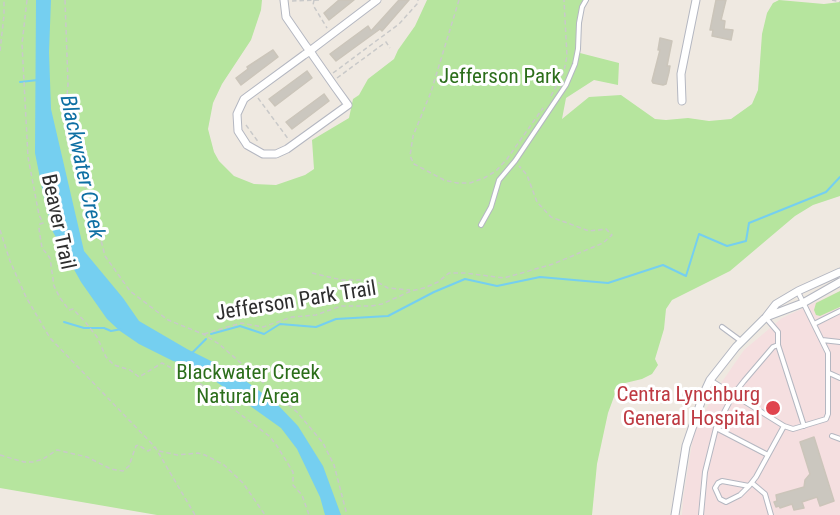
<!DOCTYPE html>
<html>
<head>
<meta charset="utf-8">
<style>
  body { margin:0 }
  canvas { display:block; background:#efe9e1 }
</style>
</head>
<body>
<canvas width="840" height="515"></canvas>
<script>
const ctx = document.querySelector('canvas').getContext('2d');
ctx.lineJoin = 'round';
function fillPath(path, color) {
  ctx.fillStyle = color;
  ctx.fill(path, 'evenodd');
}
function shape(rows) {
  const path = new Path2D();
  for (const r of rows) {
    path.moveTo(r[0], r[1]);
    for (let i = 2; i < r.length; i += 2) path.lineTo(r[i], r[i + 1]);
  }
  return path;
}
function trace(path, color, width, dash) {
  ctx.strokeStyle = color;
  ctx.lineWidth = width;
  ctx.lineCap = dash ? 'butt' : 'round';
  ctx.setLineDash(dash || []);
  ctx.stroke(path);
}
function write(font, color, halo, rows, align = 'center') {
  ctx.font = font + ' "Roboto Condensed",sans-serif';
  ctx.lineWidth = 6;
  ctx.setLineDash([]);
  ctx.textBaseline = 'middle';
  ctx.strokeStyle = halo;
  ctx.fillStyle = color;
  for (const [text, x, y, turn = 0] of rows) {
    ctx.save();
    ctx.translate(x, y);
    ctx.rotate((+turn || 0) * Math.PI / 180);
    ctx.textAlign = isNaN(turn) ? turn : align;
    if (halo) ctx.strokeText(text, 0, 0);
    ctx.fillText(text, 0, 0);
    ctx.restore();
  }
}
fillPath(shape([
  [840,291,840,515,682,515,683,499,694,431,719,386,744,350,782,318]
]), '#f5dfe0');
fillPath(shape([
  [0,0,262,0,261,10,251,40,222,84,213,103,208,129,214,152,219,161,234,176,254,184,276,185,305,175,314,169,312,140,349,118,353,99,359,95,368,79,394,59,398,50,415,26,427,0,585,0,576,52,619,63,618,85,594,80,566,98,562,119,589,97,621,95,655,119,666,120,688,118,709,121,731,119,752,104,758,90,762,34,767,13,773,3,779,0,824,4,840,2,840,196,813,205,795,216,730,271,672,300,666,309,664,329,655,359,658,365,652,374,642,379,621,384,614,390,615,394,608,413,597,464,592,515,157,515,0,488],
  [840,291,840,307,820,316,816,315,814,310,816,303]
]), '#b6e59e');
fillPath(shape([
  [36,0,51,0,49,52,51,109,84,251,123,298,139,321,187,349,235,373,277,404,298,426,323,466,341,515,325,515,320,497,297,449,281,428,194,366,173,361,139,344,120,331,107,319,81,282,53,232,44,198,35,153]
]), '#75cff0');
trace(shape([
  [20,82,38,80],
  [64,322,84,328,104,328,111,331,122,329],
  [211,334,240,326,264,334,280,324,316,327,336,319,388,316,434,292,465,279,497,286,540,277,608,283,663,265,686,276,699,234,727,246,746,241,749,223,826,192,840,177],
  [191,354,206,339]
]), '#75cff0', 2);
const building = shape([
  [339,0,354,0,329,20,324,13,339,0],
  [399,0,409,0,382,31,380,29,336,61,330,54,368,26,371,31,399,0],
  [716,0,726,0,721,20,725,21,724,29,733,30,731,40,712,36,713,30,710,30,716,0],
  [660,38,672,41,667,66,670,66,669,72,666,84,663,85,653,83,652,81,660,50,658,50,660,38],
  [273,50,278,57,241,85,236,78,248,69,247,67,273,50],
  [307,71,312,78,275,106,269,99,307,71],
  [324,94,329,101,292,129,286,122,324,94],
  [814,437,834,501,820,506,817,497,802,502,804,508,794,510,792,504,780,508,779,506,776,507,774,502,777,501,776,495,804,487,805,480,810,474,800,442,814,437]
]);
fillPath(building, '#cbc7bf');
trace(building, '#cbc5ba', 1.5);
const lane = shape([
  [481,225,491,207,499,180,515,161,566,85,575,64,578,49,579,23,582,7,586,0],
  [766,318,778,332,778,345,804,426],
  [814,324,840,311],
  [722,327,741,341],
  [822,340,840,342],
  [829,373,840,378],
  [710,380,784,426,793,429,826,419,828,414,828,353,798,292],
  [716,428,768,455],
  [832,436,840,439],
  [752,483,765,494,771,515],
  [749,486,722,481,718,483,715,488,720,499,726,502,740,495,749,486,756,477,784,426],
  [701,515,705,472,716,428,733,395,744,381,773,347,778,345]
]);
const street = shape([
  [284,0,286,17,306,46,310,51,314,57,335,87,348,105,287,149,276,154,263,154,247,145,238,131,237,114,244,99,248,96,304,55,310,51,315,47,377,0],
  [682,101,681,74,696,0],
  [766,317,803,303,840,282],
  [675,515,686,446,704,393,710,380,736,347,766,317,776,304,798,291,840,272]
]);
trace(lane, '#b4b7c1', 6);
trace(street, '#b4b7c1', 9);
trace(shape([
  [27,0,22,44,28,157,39,215,43,223,40,224,39,229,42,248,50,258,54,286,60,298,69,310,73,309,86,323,97,337,106,357,114,365,130,370,139,377,162,363,198,382,269,436,277,446,293,472,293,485,302,495,309,515],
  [65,0,68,84,65,120,67,140,74,162,91,200,105,256,130,291,168,320,203,334,219,344,297,412,323,443,334,465,347,515],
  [314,0,313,5,327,28],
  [459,0,431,92,413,136,410,156,414,164,444,180,457,183,470,183,484,178,496,171,507,159,543,108],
  [832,0,840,2],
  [292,1,320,0],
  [0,51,4,15,4,0],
  [333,73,399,24,417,4,418,0],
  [337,78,386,42,390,48],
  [551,96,564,71,567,56,564,0],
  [258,98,289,140],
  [246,125,259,143],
  [0,230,10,261,26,297,50,338,155,447,195,515],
  [312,273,342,280,374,280,388,288,410,290],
  [204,334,241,323,263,327,292,317,316,315,341,306,371,306,382,304,411,291,424,288,438,282,449,273,465,273,504,278,553,264,603,243,612,235,606,229,589,231,551,217,537,202,527,175,519,166],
  [159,451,177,455,198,453,205,455,224,465,243,483,265,515],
  [0,455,24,462,33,462,43,459,57,450,87,457,111,469,123,471,129,466,136,446,138,445,148,451,155,447]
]), '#c9c9c9', 1.5, [4.5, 3]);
trace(lane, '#fff', 4);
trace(street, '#fff', 7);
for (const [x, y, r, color] of [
  [773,408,8,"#e0444e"]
]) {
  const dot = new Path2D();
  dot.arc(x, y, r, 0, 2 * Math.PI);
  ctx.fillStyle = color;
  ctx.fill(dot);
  trace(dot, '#fff', 2);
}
write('21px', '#2c6e1b', '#fff', [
  ["Jefferson Park",500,78],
  ["Blackwater Creek",248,374],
  ["Natural Area",248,398]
]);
write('21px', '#2e2e2e', '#fff', [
  ["Beaver Trail",57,222,78],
  ["Jefferson Park Trail",296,302,-9]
]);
write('21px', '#be3a42', '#fff', [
  ["Centra Lynchburg",760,396],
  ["General Hospital",760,420]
], 'right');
write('italic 22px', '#0d6fa3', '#fff', [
  ["Blackwater Creek",81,167,78]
]);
</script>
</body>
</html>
